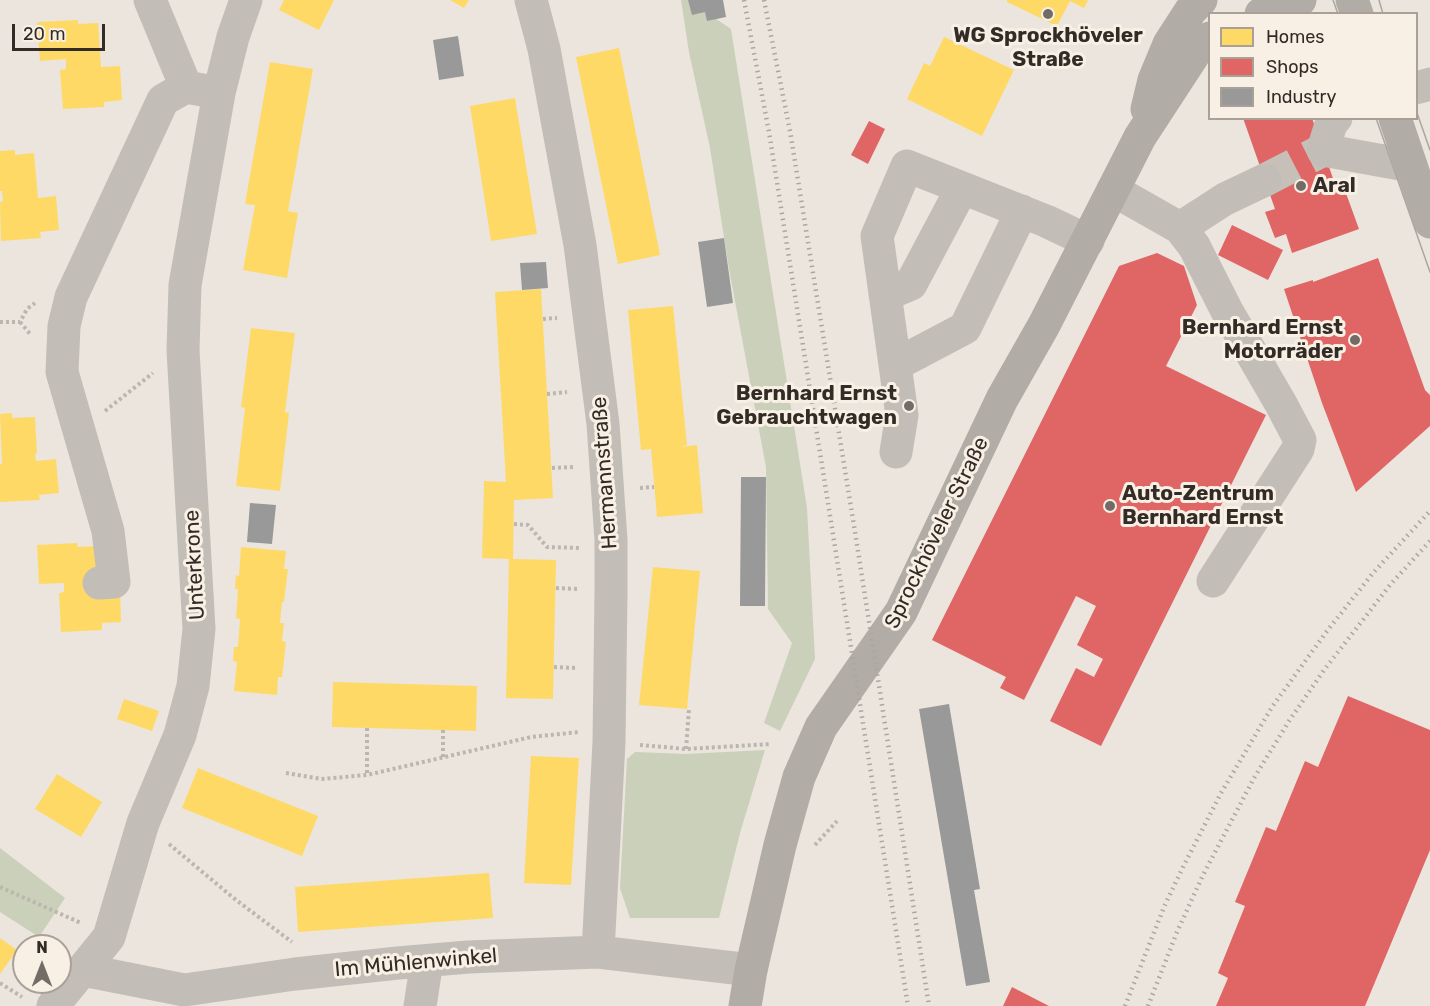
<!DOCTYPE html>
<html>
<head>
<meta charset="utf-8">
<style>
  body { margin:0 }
  #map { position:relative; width:1430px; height:1006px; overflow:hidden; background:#ebe5de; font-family:Rubik,sans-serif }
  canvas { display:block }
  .legend { position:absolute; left:1208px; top:12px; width:210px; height:108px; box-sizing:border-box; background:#f8f0e4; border:2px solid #a9a198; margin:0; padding:8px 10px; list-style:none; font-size:18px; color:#332b26 }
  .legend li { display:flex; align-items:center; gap:12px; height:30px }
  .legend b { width:30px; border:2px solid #a9a198 }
  .north { position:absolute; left:12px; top:934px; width:60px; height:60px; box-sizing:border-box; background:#f8f0e4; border:2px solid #a9a198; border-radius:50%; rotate:0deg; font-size:16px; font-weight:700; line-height:24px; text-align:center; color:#332b26 }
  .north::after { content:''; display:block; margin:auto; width:21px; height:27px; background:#736c66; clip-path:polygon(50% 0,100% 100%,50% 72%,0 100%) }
  .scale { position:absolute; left:12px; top:24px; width:93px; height:27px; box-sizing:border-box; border:3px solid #332b26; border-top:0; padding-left:8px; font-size:18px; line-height:21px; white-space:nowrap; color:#332b26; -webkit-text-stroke:4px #f8f0e4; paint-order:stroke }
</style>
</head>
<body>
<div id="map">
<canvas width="1430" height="1006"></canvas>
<ul class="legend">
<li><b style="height:16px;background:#ffd966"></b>Homes</li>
<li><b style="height:16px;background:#e06666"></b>Shops</li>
<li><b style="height:16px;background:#999"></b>Industry</li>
</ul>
<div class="north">N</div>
<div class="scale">20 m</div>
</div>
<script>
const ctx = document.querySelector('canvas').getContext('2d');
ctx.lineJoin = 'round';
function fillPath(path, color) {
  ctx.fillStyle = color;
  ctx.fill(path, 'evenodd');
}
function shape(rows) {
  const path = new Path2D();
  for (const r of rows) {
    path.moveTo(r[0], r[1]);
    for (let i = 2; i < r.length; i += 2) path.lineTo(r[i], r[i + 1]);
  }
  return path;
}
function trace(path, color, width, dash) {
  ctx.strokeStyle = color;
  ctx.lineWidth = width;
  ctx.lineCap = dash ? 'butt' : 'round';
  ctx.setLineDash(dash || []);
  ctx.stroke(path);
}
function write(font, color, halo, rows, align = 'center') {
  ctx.font = font + ' Rubik,sans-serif';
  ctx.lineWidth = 6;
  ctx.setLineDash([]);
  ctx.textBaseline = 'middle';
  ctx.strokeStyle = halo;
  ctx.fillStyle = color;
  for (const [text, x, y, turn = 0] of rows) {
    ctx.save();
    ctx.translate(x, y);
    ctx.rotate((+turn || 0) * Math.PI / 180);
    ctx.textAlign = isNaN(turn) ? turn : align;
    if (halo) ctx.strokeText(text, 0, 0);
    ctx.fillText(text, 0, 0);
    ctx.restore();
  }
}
fillPath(shape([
  [681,0,688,0,731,29,807,508,815,659,780,731,764,723,792,643,768,609,766,467,729,269,710,148,689,52],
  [765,750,740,833,719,918,630,918,620,888,627,759,635,752,686,754],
  [0,848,65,898,39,937,0,912]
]), '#cad0b9');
fillPath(shape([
  [284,0,334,0,319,30,279,10],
  [450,0,469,0,464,8],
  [1007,0,1088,0,1084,8,1070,1,1057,26,1007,2],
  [78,20,78,24,98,23,101,67,120,66,122,100,104,102,104,107,63,109,60,70,66,69,66,59,40,61,37,22],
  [944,37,1014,70,982,136,907,99,924,63,930,66],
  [619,48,660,255,618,264,576,57],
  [270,62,313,69,288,211,298,213,287,278,243,270,255,205,245,204],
  [515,98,537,234,491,241,470,106],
  [15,150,15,155,34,153,38,198,56,196,59,230,40,232,41,238,1,241,0,202,3,201,2,191,0,191,0,151],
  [541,289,553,498,514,500,513,559,556,560,553,699,506,698,509,559,482,558,484,481,506,482,495,292],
  [673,306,687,445,680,447,697,445,703,513,657,517,651,449,641,450,628,310],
  [251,328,295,333,285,412,289,413,280,491,236,486,245,408,241,407],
  [12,413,12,418,35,417,37,454,35,454,36,461,56,459,59,493,39,495,40,500,0,502,0,464,2,464,0,414],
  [77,543,78,547,97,546,120,589,121,622,102,623,102,630,61,632,59,593,64,592,64,583,39,584,37,545],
  [241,547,286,551,284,569,288,569,284,602,282,602,280,623,284,623,282,641,286,642,282,677,278,677,277,695,234,691,237,662,233,661,234,647,238,647,240,619,236,618,238,589,235,589,236,575,239,576],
  [653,567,700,571,687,709,639,705],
  [333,682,477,686,476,731,332,727],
  [124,699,159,711,152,731,117,719],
  [531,756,579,758,571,885,524,883],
  [198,768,318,816,302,856,182,808],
  [57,774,102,802,81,837,35,809],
  [489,873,493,918,298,932,295,887],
  [0,938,17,950,0,974]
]), '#ffd966');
fillPath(shape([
  [1243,118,1312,118,1336,187,1343,185,1359,229,1292,253,1286,234,1275,238,1265,212,1275,209],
  [869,121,885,129,868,164,851,155],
  [1232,225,1283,250,1268,280,1218,255],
  [1157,253,1184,266,1197,305,1166,366,1266,415,1101,746,1050,721,1076,668,1094,677,1103,659,1077,645,1096,606,1076,596,1024,700,1000,688,1006,677,932,640,1119,266],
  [1378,258,1425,390,1430,395,1430,426,1356,492,1322,403,1284,289,1313,280,1313,282],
  [1348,696,1430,730,1430,850,1365,1006,1216,1006,1228,978,1218,973,1245,906,1235,902,1266,827,1276,831,1305,761,1318,767],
  [1012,987,1049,1006,1003,1006]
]), '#e06666');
fillPath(shape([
  [688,0,723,0,726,17,707,21,705,12,692,15],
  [458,36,464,76,439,80,433,40],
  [724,238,733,303,707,307,698,242],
  [546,262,548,288,522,290,520,263],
  [741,477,766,477,765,606,740,606],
  [250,503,276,505,272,544,247,542],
  [949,704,980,889,974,890,990,982,966,986,919,709]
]), '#999');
trace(shape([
  [1265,180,1323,150]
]), '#c6c0b9', 33, [33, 16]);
trace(shape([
  [543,319,557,318],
  [0,322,20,322,27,309,35,303],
  [20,322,31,335],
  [547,394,567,392],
  [105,411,153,373],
  [552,468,575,467],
  [640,488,654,487],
  [514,524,528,525,547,547,580,548],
  [556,588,579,589],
  [554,667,577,668],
  [367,728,367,775],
  [443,730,443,758],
  [640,745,686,749,771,744],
  [686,749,689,709],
  [286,773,321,779,367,775,531,737,579,732],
  [169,844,236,900,292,942],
  [815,845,837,821],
  [0,887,81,923],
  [0,983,22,997]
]), '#bcb6b0', 4, [3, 3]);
trace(shape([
  [150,0,186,87],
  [531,0,544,49,580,245,603,424,611,540,611,594,609,742,598,952],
  [1416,88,1430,84],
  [1336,118,1331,124,1323,150,1411,166],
  [1113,190,1180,228,1194,246,1227,311,1281,404,1300,440,1298,449,1213,581],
  [1180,228,1225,199,1265,180],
  [885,295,911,284,962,188],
  [895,365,965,328,1022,211],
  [896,452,902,415,877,236,907,166,1046,221,1088,241],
  [99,583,114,582,108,531,62,372,64,326,71,297,163,100,186,87,219,93],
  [83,970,184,990,295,974,398,963,468,957,598,952,751,970],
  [53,1006,109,937,143,823,180,735,193,686,199,629,183,350,185,285,219,93,233,37,246,0],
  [420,1006,427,961]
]), '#c3bdb7', 33);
trace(shape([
  [1352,0,1357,14],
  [1261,14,1300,0],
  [1147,109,1154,80,1169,44,1191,10,1201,0],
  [1395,118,1430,222],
  [745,1006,751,970,780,845,799,777,821,727,901,612,1002,399,1044,325,1140,137,1202,42,1210,38]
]), '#b2aca6', 33);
trace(shape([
  [1333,0,1338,14],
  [1379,0,1383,14],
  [1416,110,1430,150],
  [1376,118,1430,272]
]), '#aba6a1', 1.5);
trace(shape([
  [744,0,769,132,908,1006],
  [764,0,790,131,855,532,929,1006],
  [1125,1006,1164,907,1183,867,1221,793,1272,707,1327,631,1373,573,1430,511],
  [1148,1006,1177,932,1203,875,1254,778,1289,721,1324,670,1390,585,1430,541]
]), '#aba6a1', 4.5, [1.5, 4.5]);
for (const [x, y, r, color] of [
  [1048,14,6,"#736c66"],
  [1301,186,6,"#736c66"],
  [1355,340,6,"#736c66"],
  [909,406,6,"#736c66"],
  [1110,506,6,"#736c66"]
]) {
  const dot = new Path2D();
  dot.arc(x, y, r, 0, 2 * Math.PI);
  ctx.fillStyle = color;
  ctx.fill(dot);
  trace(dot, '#f8f0e4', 2);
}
write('bold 21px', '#332b26', '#f8f0e4', [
  ["WG Sprockhöveler",1048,36,"center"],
  ["Straße",1048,60,"center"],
  ["Aral",1313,186],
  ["Bernhard Ernst",1343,328,"right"],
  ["Motorräder",1343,352,"right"],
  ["Bernhard Ernst",897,394,"right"],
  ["Gebrauchtwagen",897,418,"right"],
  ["Auto-Zentrum",1122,494],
  ["Bernhard Ernst",1122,518]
], 'left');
write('21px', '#332b26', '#f8f0e4', [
  ["Hermannstraße",605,473,-94],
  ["Sprockhöveler Straße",937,533,-64],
  ["Unterkrone",195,565,-93],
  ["Im Mühlenwinkel",416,963,-5]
]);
</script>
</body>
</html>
